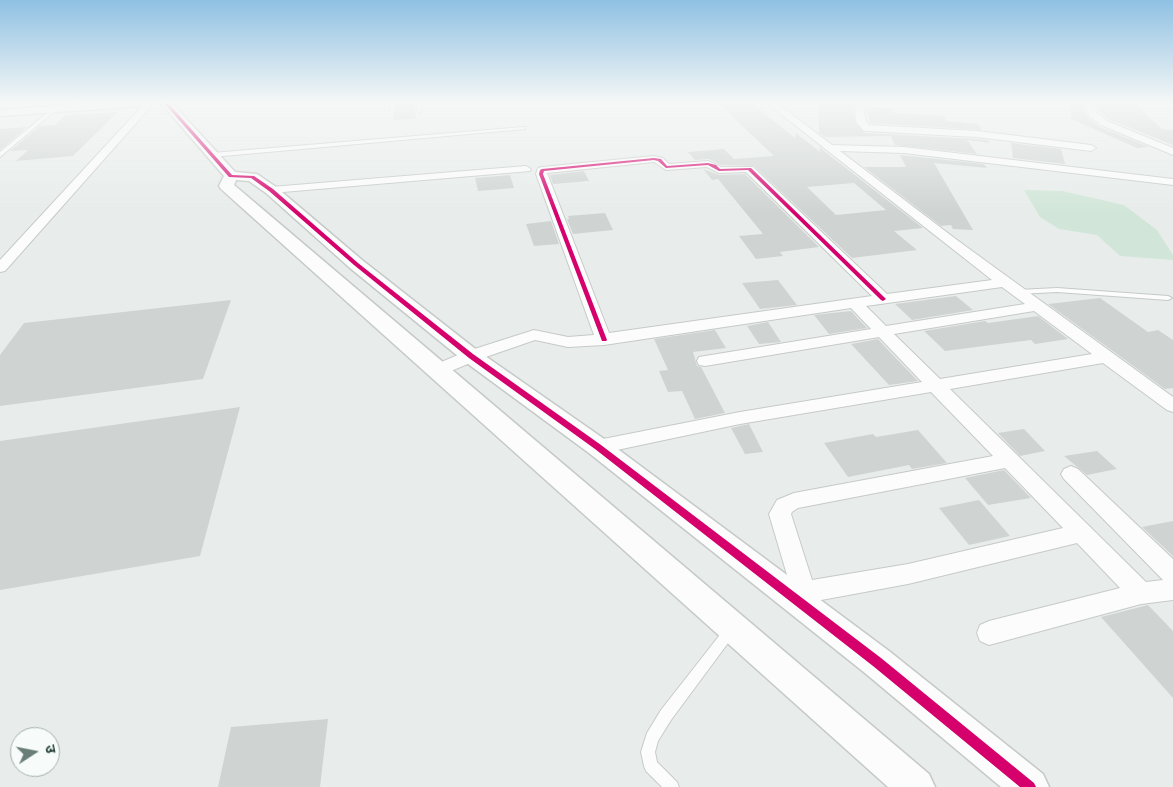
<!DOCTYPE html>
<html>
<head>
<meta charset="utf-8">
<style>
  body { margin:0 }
  #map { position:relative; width:1173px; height:787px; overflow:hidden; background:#e8edeb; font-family:Overpass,"Noto Sans Devanagari",sans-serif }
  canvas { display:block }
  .north { position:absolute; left:10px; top:727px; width:50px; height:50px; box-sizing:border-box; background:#f7fbf9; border:1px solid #a3b1ad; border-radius:50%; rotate:79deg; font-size:14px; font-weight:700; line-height:20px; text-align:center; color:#24423a }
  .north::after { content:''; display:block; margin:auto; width:18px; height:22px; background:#697e78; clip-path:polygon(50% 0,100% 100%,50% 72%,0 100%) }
</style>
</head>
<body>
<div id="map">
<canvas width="1173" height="787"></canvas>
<div class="north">उ</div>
</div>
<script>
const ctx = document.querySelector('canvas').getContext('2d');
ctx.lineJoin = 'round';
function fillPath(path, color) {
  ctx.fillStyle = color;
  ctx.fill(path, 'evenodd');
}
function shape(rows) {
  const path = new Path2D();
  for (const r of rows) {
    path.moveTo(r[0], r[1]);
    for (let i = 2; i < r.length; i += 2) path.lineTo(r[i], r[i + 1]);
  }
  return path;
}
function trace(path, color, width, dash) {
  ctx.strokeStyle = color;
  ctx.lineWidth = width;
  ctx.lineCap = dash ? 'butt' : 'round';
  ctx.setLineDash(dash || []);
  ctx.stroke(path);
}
fillPath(shape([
  [1024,190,1062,191,1124,205,1157,230,1173,255,1173,260,1120,256,1097,235,1059,229,1040,217]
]), '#d1e6d8');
fillPath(shape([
  [395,103,415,103,416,119,393,120],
  [718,103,752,103,795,138,796,133,820,152,819,147,923,228,894,231,917,250,852,258,754,166,721,165,709,159,695,160,688,152,724,149,734,159,774,156],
  [854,183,886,210,836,215,807,187],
  [818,103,853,103,855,123,865,133,977,139,988,140,990,143,967,140,977,154,895,145,891,136,825,137,819,133],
  [1071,103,1079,103,1088,117,1100,127,1149,147,1137,148,1071,119],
  [1091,103,1134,103,1162,129,1173,130,1173,145,1108,119],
  [866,107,893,108,896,113,944,116,947,121,978,124,982,130,870,123],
  [118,112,73,156,16,161,28,150,10,151,40,126,55,125,65,115],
  [27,127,0,150,0,129],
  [1011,143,1061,149,1065,164,1013,158],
  [900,155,984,164,987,168,934,163,973,230,953,229,951,225,941,226,864,167,906,167],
  [703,169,719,175,745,174,819,247,780,252,783,256,756,259,739,236,763,234,718,179,712,180],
  [584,171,589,181,553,184,550,175],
  [510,175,514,188,478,191,475,178],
  [605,213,613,230,573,234,567,219,569,219,568,216],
  [551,221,559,244,534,246,526,224],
  [778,280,797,305,760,309,742,283],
  [956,296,973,310,912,320,895,304],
  [1100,298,1148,332,1158,330,1173,340,1173,388,1165,389,1048,304],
  [231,300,203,379,0,406,0,355,24,323],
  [851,311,867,328,829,334,814,315],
  [1038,316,1068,339,1035,344,1031,340,945,351,924,331,985,321,988,323],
  [768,322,781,342,759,344,747,326],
  [715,330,726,348,693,352,697,366,701,367,725,413,695,419,682,391,668,392,659,371,668,370,654,339],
  [878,339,890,352,918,381,889,385,851,344],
  [240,407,200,556,0,590,0,441],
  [749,424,763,452,745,454,731,428],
  [1024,429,1045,451,1020,456,998,433],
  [918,430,947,463,912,469,909,465,848,477,824,443,873,434,876,437],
  [1097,451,1117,469,1087,475,1064,456],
  [1004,470,1031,498,988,505,965,478],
  [979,500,1010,536,969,545,939,508],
  [1173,521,1173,556,1142,527],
  [1148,605,1173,631,1173,698,1101,617],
  [328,719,320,787,218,787,231,727]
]), '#cfd4d2');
const service = shape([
  [386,103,390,103,389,110,385,109,386,103],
  [417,103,421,103,421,112,417,111,417,103],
  [53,108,57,109,0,157,0,152,53,108],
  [523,127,525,127,525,129,212,157,209,155,212,153,523,127],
  [1057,288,1168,296,1172,298,1168,300,1057,292,1018,294,1014,292,1018,290,1057,288],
  [730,625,734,627,736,631,734,635,671,720,658,741,655,752,657,762,677,782,679,787,662,787,646,771,644,766,641,752,647,733,661,710,726,627,730,625]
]);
const minor = shape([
  [145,103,154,103,5,271,0,272,0,260,145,103],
  [767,103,777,103,832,145,904,147,1173,179,1173,185,904,153,840,151,957,240,1173,397,1173,412,1167,410,1103,363,950,389,1146,582,1163,580,1064,479,1061,474,1064,469,1071,466,1078,469,1173,559,1173,600,1141,604,989,645,980,641,977,633,980,625,989,621,1120,588,1077,543,908,584,794,605,786,602,782,594,786,586,790,585,769,514,777,500,794,493,993,456,931,392,740,424,598,454,591,452,588,447,591,442,598,440,740,412,922,382,879,337,705,366,699,365,697,361,699,357,705,356,871,329,851,308,604,345,568,347,535,340,477,360,444,374,438,375,432,374,430,370,432,366,465,352,534,330,568,337,594,335,536,174,538,168,542,167,654,156,663,158,669,164,708,161,721,167,753,167,887,294,992,280,767,103],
  [654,162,666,170,707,167,719,173,746,172,872,296,609,333,547,173,654,162],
  [1002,287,1025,304,886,326,866,306,1002,287],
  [1034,311,1092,354,940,379,894,334,1034,311],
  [1005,468,1063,528,908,564,812,580,791,514,792,512,798,508,1005,468],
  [855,103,863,103,866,122,869,125,977,131,1091,145,1096,148,1091,151,977,137,866,131,863,130,856,122,855,103],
  [1081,103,1089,103,1096,112,1107,121,1173,148,1173,155,1101,125,1090,116,1081,103],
  [526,166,531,169,530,171,271,193,265,190,271,187,526,166]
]);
const tertiary = shape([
  [93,103,148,103,143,106,0,116,0,110,93,103],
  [161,103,172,103,235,172,257,174,276,187,362,260,478,351,607,441,889,651,1043,774,1049,787,1001,787,865,673,589,453,464,361,350,268,266,193,249,181,236,180,234,185,929,774,935,787,888,787,221,189,219,186,224,176,161,103]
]);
trace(service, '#c5cac8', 2);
trace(minor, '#c5cac8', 2);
trace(tertiary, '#c5cac8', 3);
fillPath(service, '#fcfcfc');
fillPath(minor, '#fcfcfc');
fillPath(tertiary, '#fcfcfc');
fillPath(shape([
  [164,103,168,103,232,175,254,176,273,189,358,263,473,354,601,445,881,658,1034,783,1036,787,1020,787,873,666,595,449,469,358,354,265,269,191,251,178,229,177,164,103],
  [654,158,661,159,667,166,708,163,716,165,720,169,751,168,886,299,883,301,881,300,748,170,719,171,708,165,666,168,658,161,654,160,544,171,543,174,607,340,606,341,602,341,539,174,540,170,542,169,654,158]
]), '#d6006c');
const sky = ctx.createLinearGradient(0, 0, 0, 213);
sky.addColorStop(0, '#8fc1e3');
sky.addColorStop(0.48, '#f5f7f6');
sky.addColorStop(1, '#f5f7f600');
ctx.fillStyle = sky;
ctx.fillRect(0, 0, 1173, 213);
</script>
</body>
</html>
